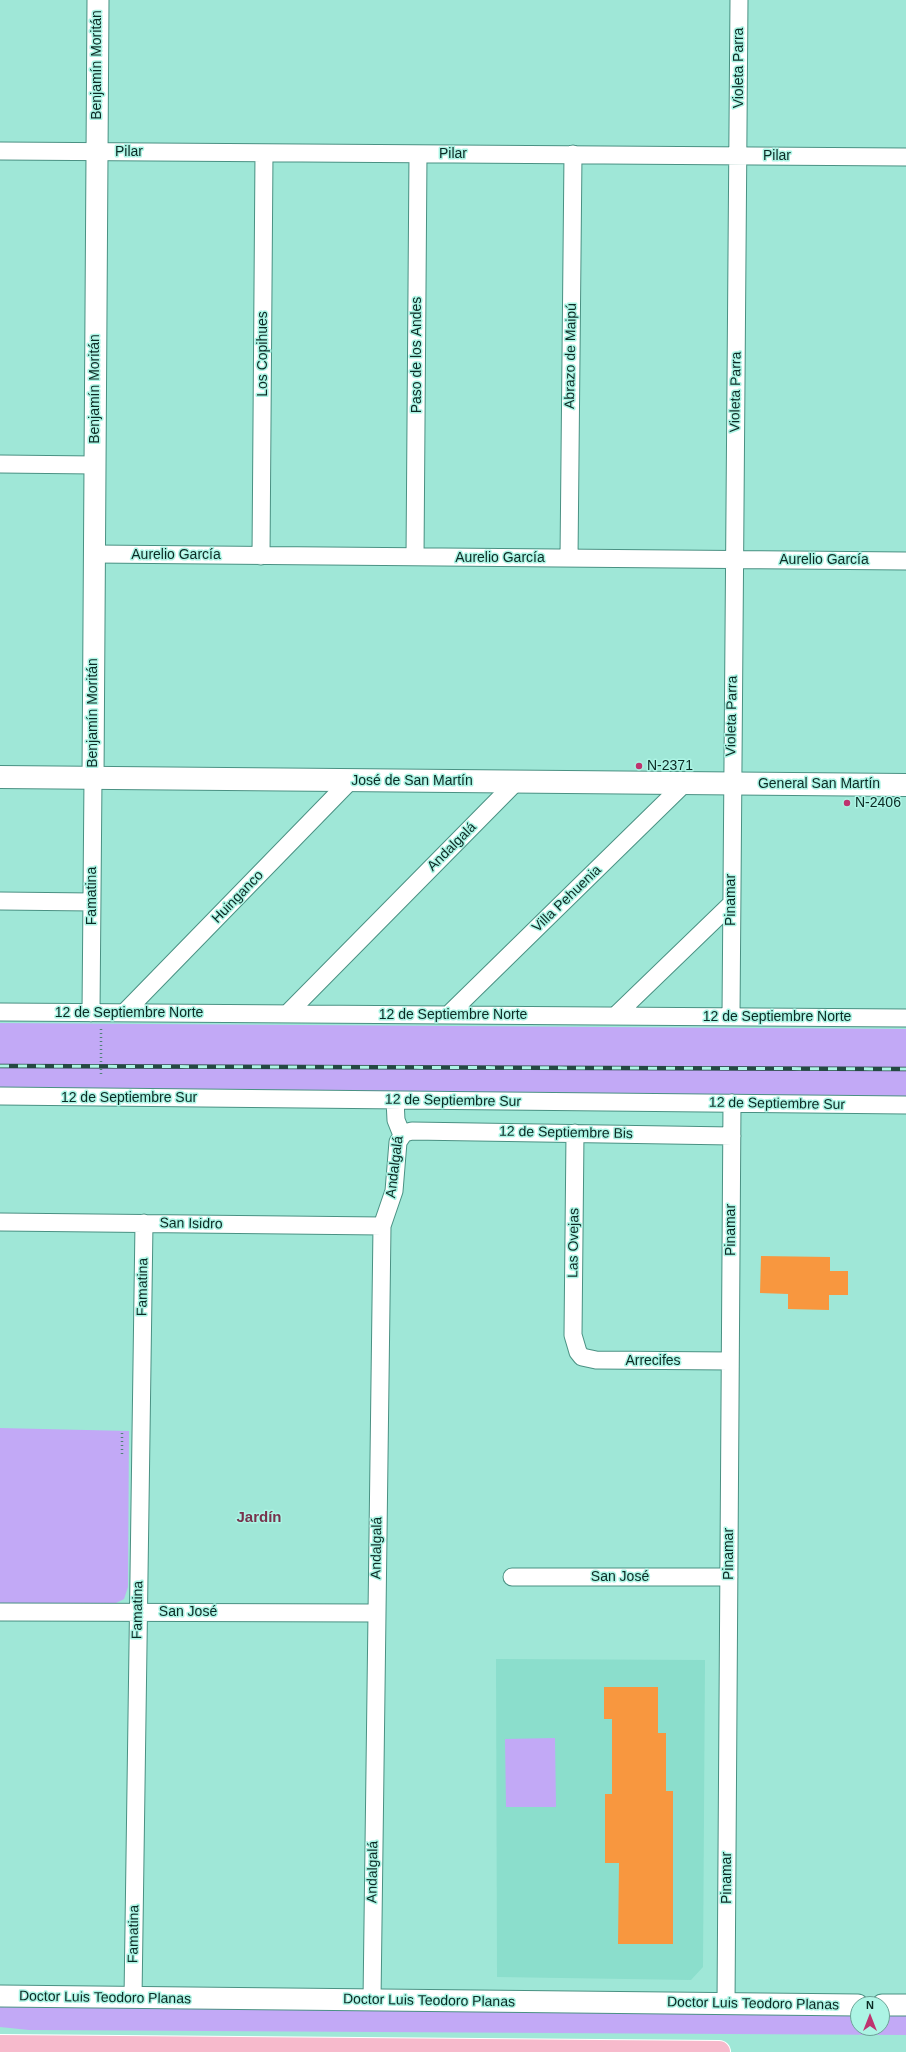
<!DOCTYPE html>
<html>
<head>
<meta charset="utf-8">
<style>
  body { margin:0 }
  #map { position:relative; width:906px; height:2052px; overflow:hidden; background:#9fe7d7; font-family:Helvetica,sans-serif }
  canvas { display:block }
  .north { position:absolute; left:850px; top:1996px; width:40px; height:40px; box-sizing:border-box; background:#acf4e4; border:1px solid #6ca397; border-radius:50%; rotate:0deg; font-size:11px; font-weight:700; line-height:16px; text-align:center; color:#0b2a24 }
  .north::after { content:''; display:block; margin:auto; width:14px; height:18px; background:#be346f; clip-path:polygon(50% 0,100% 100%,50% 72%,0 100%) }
</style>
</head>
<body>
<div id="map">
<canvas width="906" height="2052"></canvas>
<div class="north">N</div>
</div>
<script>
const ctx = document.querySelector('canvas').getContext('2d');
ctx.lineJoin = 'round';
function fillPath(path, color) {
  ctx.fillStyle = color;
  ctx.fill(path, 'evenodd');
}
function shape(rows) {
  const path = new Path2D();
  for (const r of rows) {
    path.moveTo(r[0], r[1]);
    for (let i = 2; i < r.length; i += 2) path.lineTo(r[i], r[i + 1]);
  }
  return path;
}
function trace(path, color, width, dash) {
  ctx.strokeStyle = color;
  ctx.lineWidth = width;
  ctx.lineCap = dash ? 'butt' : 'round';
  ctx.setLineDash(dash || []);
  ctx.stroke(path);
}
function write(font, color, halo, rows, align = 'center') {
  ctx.font = font + ' Helvetica,sans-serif';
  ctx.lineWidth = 3;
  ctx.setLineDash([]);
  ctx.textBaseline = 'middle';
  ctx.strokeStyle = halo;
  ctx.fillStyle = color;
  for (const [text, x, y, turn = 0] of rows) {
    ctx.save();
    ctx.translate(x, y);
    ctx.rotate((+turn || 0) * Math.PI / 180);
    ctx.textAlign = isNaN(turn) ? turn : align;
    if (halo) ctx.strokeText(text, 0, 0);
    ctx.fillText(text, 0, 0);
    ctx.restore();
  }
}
fillPath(shape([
  [496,1659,705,1660,703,1967,691,1980,497,1977]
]), '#8bdecc');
fillPath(shape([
  [0,1023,906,1029,906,1098,0,1092],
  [0,1428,129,1431,128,1587,124,1599,114,1604,0,1604],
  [555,1738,556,1807,506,1807,505,1739],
  [0,2007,858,2014,858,2028,882,2028,882,2014,906,2014,906,2035,29,2030,0,2027]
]), '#c2a9f6');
fillPath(shape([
  [761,1256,830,1257,830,1271,848,1271,848,1295,829,1295,829,1310,788,1309,788,1294,760,1293],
  [604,1687,658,1687,658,1733,666,1733,666,1791,673,1791,673,1944,618,1944,619,1863,605,1863,605,1794,612,1794,612,1719,604,1719]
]), '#f8973f');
const minor = shape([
  [0,151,906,157],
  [0,464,95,465],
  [94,554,906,561],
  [261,556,264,153],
  [415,557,418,154],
  [569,558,573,154],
  [0,901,92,902],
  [0,1012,906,1018],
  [91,1013,93,778],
  [124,1013,351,780],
  [287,1014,516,782],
  [448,1015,685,783],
  [615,1016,731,904],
  [731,1016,739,0],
  [0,1096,906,1105],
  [395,1100,396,1120,402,1135],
  [575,1133,573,1335,578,1352,582,1357,596,1360,730,1361],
  [0,1222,382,1226],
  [512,1577,729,1577],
  [0,1612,376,1613],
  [133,1998,144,1223],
  [372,2000,382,1226,394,1191,398,1142,404,1133,412,1131,732,1136],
  [726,2004,732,1103]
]);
const tertiary = shape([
  [93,778,98,0],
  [0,1996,858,2005],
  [882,2005,906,2005]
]);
const secondary = shape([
  [0,777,906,785]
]);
const trunk = shape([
  [0,2046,719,2052]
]);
trace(minor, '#4a9183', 19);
trace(tertiary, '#4a9183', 23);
trace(secondary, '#4a9183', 24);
trace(trunk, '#fff', 24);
trace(shape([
  [101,1029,101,1076],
  [122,1454,122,1430]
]), '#508277', 2.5, [1, 3]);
trace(minor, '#fff', 17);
trace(tertiary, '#fff', 21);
trace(secondary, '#fff', 22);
trace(trunk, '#f7bacc', 22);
const rail = shape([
  [0,1066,906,1069]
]);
trace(rail, '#244942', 4.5);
trace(rail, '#acf4e4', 3, [9]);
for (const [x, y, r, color] of [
  [639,766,4,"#be346f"],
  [847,803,4,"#be346f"]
]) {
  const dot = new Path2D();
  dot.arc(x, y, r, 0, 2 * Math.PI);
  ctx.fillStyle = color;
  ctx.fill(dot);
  trace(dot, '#acf4e4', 1.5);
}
write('14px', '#0b2a24', '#acf4e4', [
  ["Benjamín Moritán",97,65,-90],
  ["Violeta Parra",739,68,-90],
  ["Pilar",129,152],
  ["Pilar",453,154],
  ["Pilar",777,156],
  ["Los Copihues",263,354,-90],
  ["Paso de los Andes",417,355,-90],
  ["Abrazo de Maipú",571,356,-89],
  ["Benjamín Moritán",95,389,-90],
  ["Violeta Parra",736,392,-89],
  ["Aurelio García",176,555],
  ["Aurelio García",500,558],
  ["Aurelio García",824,560],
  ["Benjamín Moritán",93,713,-90],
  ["Violeta Parra",732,716,-89],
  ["José de San Martín",412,781],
  ["General San Martín",819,784],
  ["Andalgalá",452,847,-45],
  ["Famatina",92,896,-90],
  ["Huinganco",238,897,-46],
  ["Villa Pehuenia",567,899,-44],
  ["Pinamar",731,900,-90],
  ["12 de Septiembre Norte",129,1013],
  ["12 de Septiembre Norte",453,1015],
  ["12 de Septiembre Norte",777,1017],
  ["12 de Septiembre Sur",129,1098],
  ["12 de Septiembre Sur",453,1101,1],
  ["12 de Septiembre Sur",777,1104,1],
  ["12 de Septiembre Bis",566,1133,1],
  ["Andalgalá",395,1167,-83],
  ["San Isidro",191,1224,1],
  ["Pinamar",731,1230,-90],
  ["Las Ovejas",574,1243,-89],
  ["Famatina",143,1287,-89],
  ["Arrecifes",653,1361],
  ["Andalgalá",377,1548,-89],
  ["Pinamar",729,1554,-90],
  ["San José",620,1577],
  ["Famatina",138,1610,-89],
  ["San José",188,1612],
  ["Andalgalá",373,1872,-89],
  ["Pinamar",727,1878,-90],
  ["Famatina",134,1934,-89],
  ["Doctor Luis Teodoro Planas",105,1998,1],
  ["Doctor Luis Teodoro Planas",429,2001,1],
  ["Doctor Luis Teodoro Planas",753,2004,1]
]);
write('14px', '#0b2a24', '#acf4e4', [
  ["N-2371",647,766],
  ["N-2406",855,803]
], 'left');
write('bold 15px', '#77324c', '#acf4e4', [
  ["Jardín",259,1518]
]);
</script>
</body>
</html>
